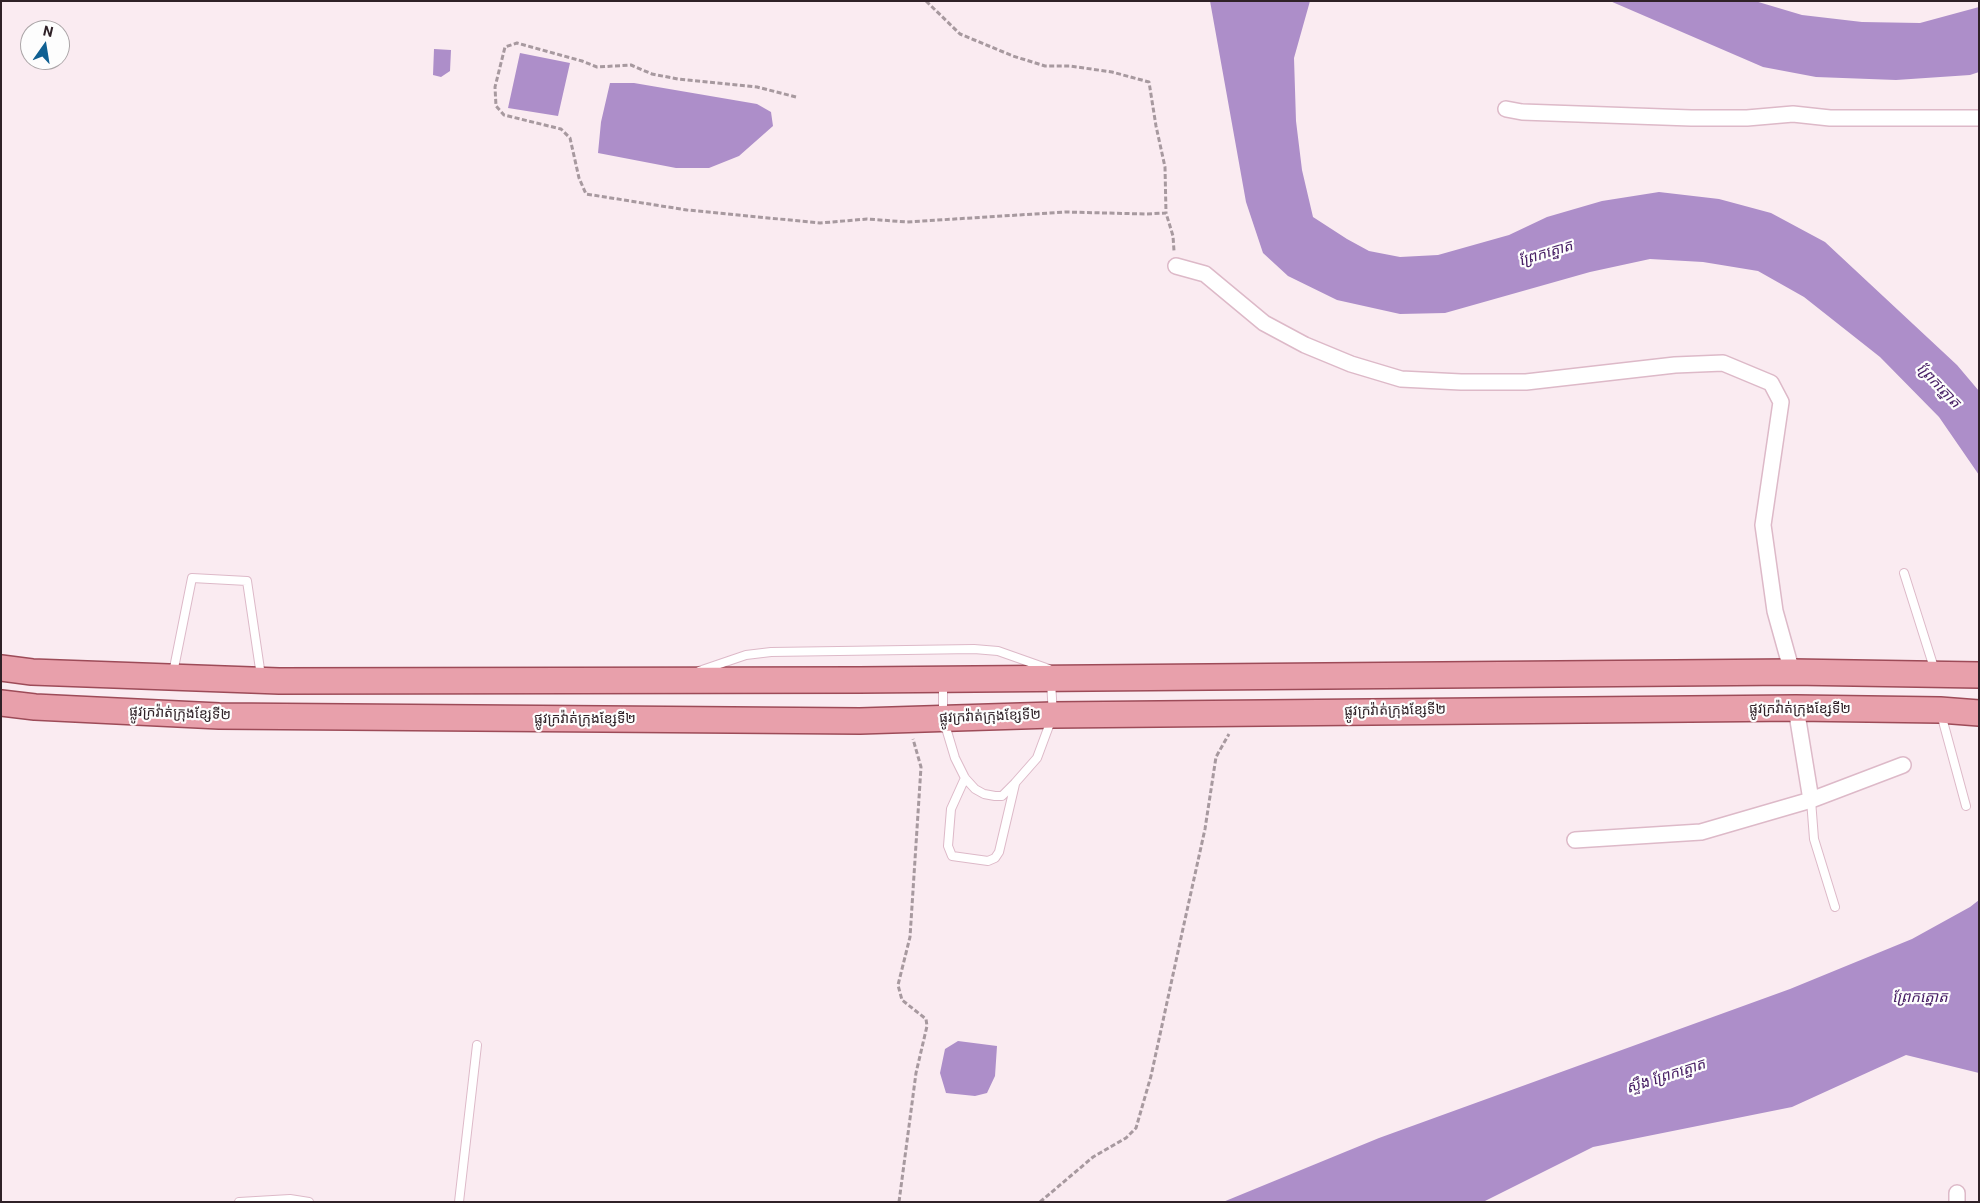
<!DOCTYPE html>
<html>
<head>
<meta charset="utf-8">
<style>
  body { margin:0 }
  #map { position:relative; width:1980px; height:1203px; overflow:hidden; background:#faebf1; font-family:Roboto,sans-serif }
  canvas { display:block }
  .frame { position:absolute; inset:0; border:2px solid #2f2127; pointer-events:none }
  .north { position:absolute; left:20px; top:20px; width:50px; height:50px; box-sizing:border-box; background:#fdfdfd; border:1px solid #aba5a7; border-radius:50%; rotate:13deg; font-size:14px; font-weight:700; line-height:20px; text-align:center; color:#2f2127 }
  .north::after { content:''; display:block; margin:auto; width:18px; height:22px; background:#106092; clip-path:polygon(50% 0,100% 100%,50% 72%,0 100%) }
</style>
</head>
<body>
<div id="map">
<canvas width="1980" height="1203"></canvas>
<div class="frame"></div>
<div class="north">N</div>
</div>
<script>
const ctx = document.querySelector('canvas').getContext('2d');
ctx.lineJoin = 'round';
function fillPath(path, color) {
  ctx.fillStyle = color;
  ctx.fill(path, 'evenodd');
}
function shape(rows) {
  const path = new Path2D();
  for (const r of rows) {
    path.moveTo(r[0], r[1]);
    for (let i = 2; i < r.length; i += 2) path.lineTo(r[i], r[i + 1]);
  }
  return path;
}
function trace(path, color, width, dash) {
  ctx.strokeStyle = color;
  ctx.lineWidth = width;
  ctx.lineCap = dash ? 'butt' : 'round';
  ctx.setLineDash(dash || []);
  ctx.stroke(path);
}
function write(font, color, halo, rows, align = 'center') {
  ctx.font = font + ' Roboto,"Noto Sans Khmer",sans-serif';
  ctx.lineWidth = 4.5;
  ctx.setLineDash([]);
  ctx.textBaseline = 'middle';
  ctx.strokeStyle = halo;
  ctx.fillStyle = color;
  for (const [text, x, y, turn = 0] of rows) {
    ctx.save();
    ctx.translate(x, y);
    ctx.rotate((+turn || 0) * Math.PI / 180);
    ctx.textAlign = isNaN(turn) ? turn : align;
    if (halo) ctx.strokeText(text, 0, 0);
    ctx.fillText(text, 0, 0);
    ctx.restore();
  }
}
fillPath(shape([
  [1210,1,1310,1,1294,58,1296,121,1302,170,1313,217,1347,239,1369,251,1400,257,1438,255,1509,235,1547,217,1602,201,1659,192,1719,199,1771,213,1825,242,1957,365,1979,391,1979,475,1939,417,1880,357,1804,297,1758,271,1703,262,1650,259,1590,272,1445,313,1400,314,1337,300,1288,276,1263,253,1246,202],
  [1610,1,1755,1,1802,15,1862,22,1920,23,1979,7,1979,72,1970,75,1896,80,1816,77,1763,67],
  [434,49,451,50,450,71,441,77,433,75],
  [520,53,570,63,558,116,508,108],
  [610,83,634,83,757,104,771,112,773,126,739,156,709,168,676,168,598,153,601,122],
  [1979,900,1979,1073,1906,1055,1792,1107,1593,1147,1483,1202,1223,1202,1379,1138,1790,989,1912,939,1970,907],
  [958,1041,997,1046,995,1076,987,1093,975,1096,946,1093,940,1073,945,1049]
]), '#ad8ec9');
const service = shape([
  [1904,573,1935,671],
  [699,671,746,655,771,652,974,649,998,651,1049,669],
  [173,673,192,578,247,581,261,676],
  [943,683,943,718,955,758,965,778,975,789,984,794,995,796,1002,796,1015,783,1037,758,1053,715,1051,682],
  [1941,714,1966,806],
  [965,778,951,809,948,846,952,856,988,861,995,858,999,852,1015,784],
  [1811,800,1814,839,1835,907],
  [239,1202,290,1199,309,1202],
  [459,1202,477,1045]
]);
const minor = shape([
  [1506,109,1522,112,1691,118,1747,118,1793,114,1830,118,1979,118],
  [1176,266,1205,274,1264,323,1305,345,1351,364,1401,379,1461,382,1526,382,1675,365,1723,363,1771,383,1781,402,1763,525,1775,611,1792,672],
  [1811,800,1903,765],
  [1575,840,1701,832,1811,800,1796,708],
  [1957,1193,1957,1202]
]);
const primary = shape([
  [1,668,32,672,279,681,859,680,1792,672,1979,675],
  [1,703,35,707,219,716,860,721,1053,715,1796,708,1940,710,1979,713]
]);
trace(service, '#ddb9c8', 10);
trace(minor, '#ddb9c8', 18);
trace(primary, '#9d4b58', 28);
trace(shape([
  [926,1,960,34,1013,56,1045,66,1070,66,1112,72,1149,82,1156,126,1165,167,1166,213],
  [796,97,757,87,678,79,652,74,631,65,597,67,582,61,517,43,505,47,495,87,496,106,504,115,561,129,570,138,579,178,586,194,687,210,820,223,867,219,907,222,1066,212,1147,214,1166,213,1173,236,1174,251],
  [899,1202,916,1073,927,1026,926,1019,902,1000,898,985,910,937,921,767,913,739],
  [1040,1202,1093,1157,1126,1138,1136,1128,1151,1076,1184,924,1205,829,1216,757,1229,734]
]), '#a7999f', 3, [5, 2.5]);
trace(service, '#fff', 8);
trace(minor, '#fff', 15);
trace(primary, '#e8a0ab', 25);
write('14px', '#2f2127', '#fdfdfd', [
  ["ផ្លូវក្រវ៉ាត់ក្រុងខ្សែទី២",1800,709],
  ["ផ្លូវក្រវ៉ាត់ក្រុងខ្សែទី២",1395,711,-1],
  ["ផ្លូវក្រវ៉ាត់ក្រុងខ្សែទី២",180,714,2],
  ["ផ្លូវក្រវ៉ាត់ក្រុងខ្សែទី២",990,717,-2],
  ["ផ្លូវក្រវ៉ាត់ក្រុងខ្សែទី២",585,719]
]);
write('italic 15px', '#492066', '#fdfdfd', [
  ["ព្រែកត្នោត",1546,254,-17],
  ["ព្រែកត្នោត",1938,386,46],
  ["ព្រែកត្នោត",1920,998],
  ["ស្ទឹង ព្រែកត្នោត",1666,1077,-18]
]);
</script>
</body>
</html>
